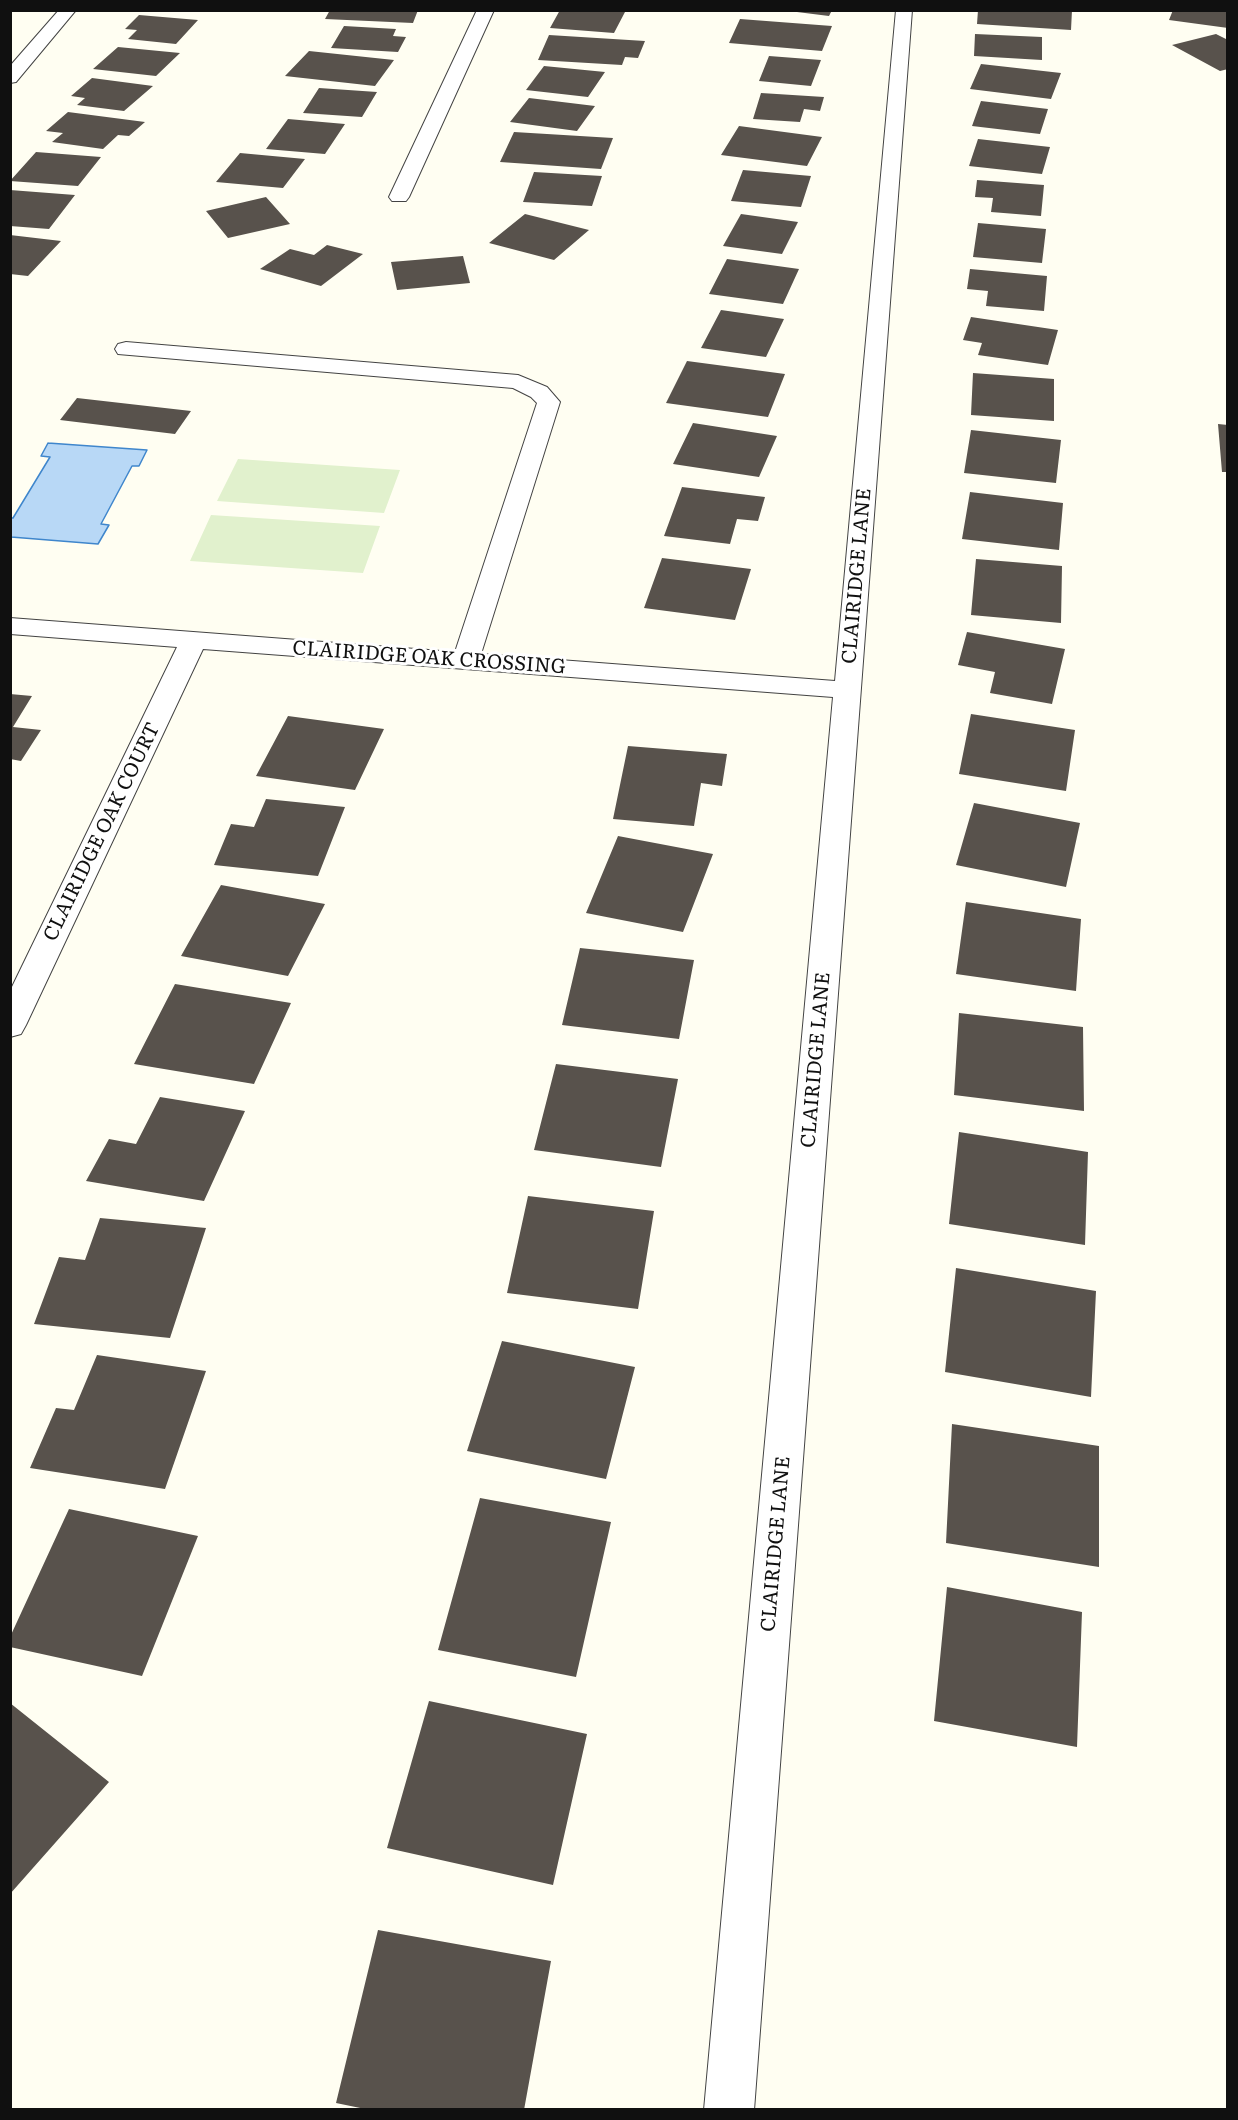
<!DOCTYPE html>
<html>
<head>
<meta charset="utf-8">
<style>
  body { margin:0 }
  #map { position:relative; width:1238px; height:2120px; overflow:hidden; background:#fffef2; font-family:Literata,serif }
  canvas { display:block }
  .frame { position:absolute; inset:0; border:12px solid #101010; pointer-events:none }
</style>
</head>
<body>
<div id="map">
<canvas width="1238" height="2120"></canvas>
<div class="frame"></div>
</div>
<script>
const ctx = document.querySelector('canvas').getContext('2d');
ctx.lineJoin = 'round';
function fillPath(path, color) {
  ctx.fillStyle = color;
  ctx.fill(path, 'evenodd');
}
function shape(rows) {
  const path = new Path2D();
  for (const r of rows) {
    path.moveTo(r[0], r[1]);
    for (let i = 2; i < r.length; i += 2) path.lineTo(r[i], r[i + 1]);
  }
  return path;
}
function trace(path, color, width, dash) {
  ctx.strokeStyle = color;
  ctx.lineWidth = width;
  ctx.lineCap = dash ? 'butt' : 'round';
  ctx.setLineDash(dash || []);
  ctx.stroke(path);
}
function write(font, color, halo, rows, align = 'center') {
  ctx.font = font + ' Literata,serif';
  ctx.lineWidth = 6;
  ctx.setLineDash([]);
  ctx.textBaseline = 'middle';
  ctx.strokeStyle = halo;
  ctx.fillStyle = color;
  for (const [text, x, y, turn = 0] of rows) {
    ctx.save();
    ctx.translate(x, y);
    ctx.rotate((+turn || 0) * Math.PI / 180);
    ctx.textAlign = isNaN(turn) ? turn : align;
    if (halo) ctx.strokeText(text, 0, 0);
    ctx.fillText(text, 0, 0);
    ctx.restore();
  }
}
fillPath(shape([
  [238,459,400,470,384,513,217,501],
  [211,515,380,526,363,573,190,561]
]), '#e1f1cd');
const water = shape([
  [48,443,147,450,139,466,132,466,101,524,109,525,98,544,11,537,11,518,13,518,50,457,41,456,48,443]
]);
fillPath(water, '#b8d8f6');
trace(water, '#3f86cc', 1.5);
fillPath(shape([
  [330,10,418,10,413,23,325,19],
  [560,10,610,10,625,12,614,33,550,28],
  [781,10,832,10,829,16],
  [978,10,1072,10,1071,30,977,24],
  [1173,10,1228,10,1228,28,1169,20],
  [139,15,198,20,176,44,128,39,137,30,125,29],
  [740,19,832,26,822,51,729,43],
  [344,26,396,29,393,36,406,37,398,52,331,48],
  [975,34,1042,37,1042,60,974,56],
  [1216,34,1228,40,1228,69,1220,71,1172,45],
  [549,35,645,41,638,58,625,57,622,65,538,60],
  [118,47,180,53,156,76,93,69],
  [309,51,394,60,375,86,285,76],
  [769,56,821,60,811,86,759,81],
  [981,64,1061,73,1051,99,970,89],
  [544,66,605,72,588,97,526,90],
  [92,78,153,86,124,111,77,105,85,98,71,96],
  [319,88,377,92,362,117,303,113],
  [761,93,824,97,820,111,804,109,800,122,753,119],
  [529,98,595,106,577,131,510,122],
  [981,101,1048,109,1040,134,972,126],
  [68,112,145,122,129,136,118,135,103,149,52,142,63,133,46,131],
  [288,119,345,124,325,154,266,149],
  [739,126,822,137,807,166,721,155],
  [514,132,613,138,601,169,500,162],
  [978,139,1050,147,1042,174,969,166],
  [36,152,101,157,78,186,10,181],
  [240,153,305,159,283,188,216,182],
  [743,170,811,176,801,207,731,201],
  [534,172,602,176,592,206,523,202],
  [977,180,1044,185,1041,216,991,212,993,198,975,197],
  [10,190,75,195,49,229,10,226],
  [266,197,290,224,228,238,206,211],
  [525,214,589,230,554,260,489,243],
  [741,214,798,222,782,254,723,246],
  [978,223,1046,229,1042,263,973,257],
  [10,235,61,241,28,276,10,274],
  [327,245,363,254,321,286,260,269,290,249,314,255],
  [463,256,470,283,397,290,391,262],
  [727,259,799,269,783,304,709,294],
  [970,269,1047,276,1044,311,986,306,988,291,967,289],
  [721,310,784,319,766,357,701,348],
  [971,317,1058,330,1048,365,978,355,982,343,963,340],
  [687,361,785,374,768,417,666,403],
  [973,373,1054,379,1054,421,971,415],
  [77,398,191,411,175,434,60,420],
  [693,423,777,436,759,477,673,464],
  [1218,424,1228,425,1228,472,1222,472],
  [971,430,1061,440,1056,483,964,473],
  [682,487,765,497,758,521,737,519,730,544,664,536],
  [970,492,1063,503,1059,550,962,539],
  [662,558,751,569,735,620,644,608],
  [976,559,1062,566,1061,623,971,615],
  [967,632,1065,649,1052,704,990,693,995,672,958,665],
  [10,694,32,696,13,727,41,730,21,761,10,759],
  [971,714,1075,730,1066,791,959,774],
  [288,716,384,729,355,790,256,776],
  [628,746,727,754,722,786,701,783,694,826,613,819],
  [266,799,345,807,318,876,214,865,231,824,254,827],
  [974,803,1080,823,1066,887,956,865],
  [618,836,713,854,683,932,586,913],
  [221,885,325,904,288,976,181,956],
  [966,902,1081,919,1076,991,956,974],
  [580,948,694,960,679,1039,562,1025],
  [175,984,291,1003,254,1084,134,1064],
  [959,1013,1083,1027,1084,1111,954,1095],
  [556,1064,678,1079,661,1167,534,1150],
  [160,1097,245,1111,204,1201,86,1181,109,1139,136,1144],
  [959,1132,1088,1152,1085,1245,949,1224],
  [528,1196,654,1211,638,1309,507,1293],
  [100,1218,206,1228,170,1338,34,1324,59,1257,85,1260],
  [956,1268,1096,1291,1091,1397,945,1372],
  [502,1341,635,1367,606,1479,467,1451],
  [97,1355,206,1371,165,1489,30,1468,56,1408,74,1410],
  [952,1424,1099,1446,1099,1567,946,1543],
  [480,1498,611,1522,576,1677,438,1650],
  [69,1509,198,1536,142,1676,10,1647,10,1637],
  [947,1587,1082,1612,1077,1747,934,1721],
  [429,1701,587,1734,553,1885,387,1848],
  [10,1703,109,1782,10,1894],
  [378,1930,551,1961,524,2110,370,2110,336,2103]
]), '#58524c');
const minor = shape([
  [59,10,76,10,16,82,10,83,10,66,59,10],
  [477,10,494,10,409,197,406,201,392,201,389,197,477,10],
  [896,10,912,10,754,2110,704,2110,833,697,203,649,26,1025,21,1034,10,1037,10,991,177,647,10,634,10,618,455,652,537,403,531,397,513,388,118,354,115,349,118,344,126,342,518,375,547,387,560,402,481,654,835,681,896,10]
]);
trace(minor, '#434343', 2);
fillPath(minor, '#fff');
write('20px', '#101010', '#fff', [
  ["CLAIRIDGE LANE",857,576,-85],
  ["CLAIRIDGE OAK CROSSING",429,658,4],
  ["CLAIRIDGE OAK COURT",102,832,-64],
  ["CLAIRIDGE LANE",816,1060,-85],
  ["CLAIRIDGE LANE",776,1544,-85]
]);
</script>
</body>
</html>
